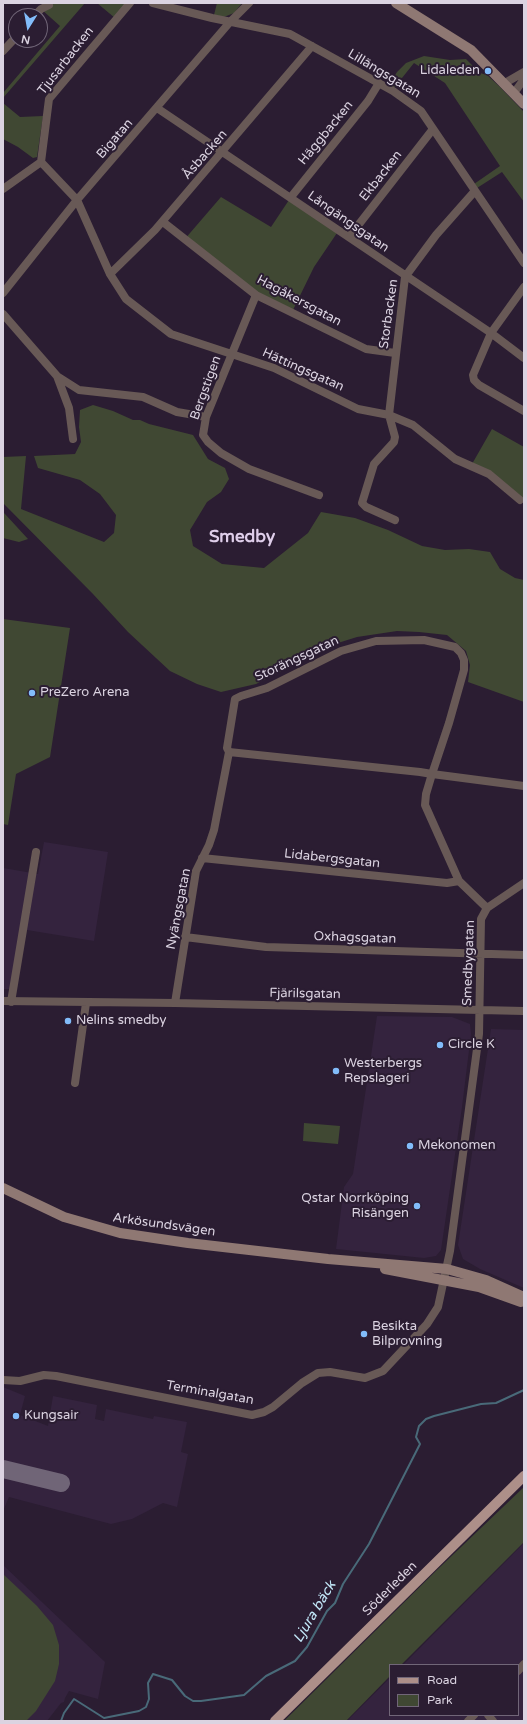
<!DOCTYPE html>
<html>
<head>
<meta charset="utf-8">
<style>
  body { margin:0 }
  #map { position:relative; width:527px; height:1724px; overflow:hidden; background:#2b1d32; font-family:"Varela Round",sans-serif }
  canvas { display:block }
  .frame { position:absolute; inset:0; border:4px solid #dbd3e1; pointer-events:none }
  .legend { position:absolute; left:389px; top:1664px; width:130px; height:52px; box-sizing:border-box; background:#2b1d32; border:1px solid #716678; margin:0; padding:5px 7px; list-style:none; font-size:12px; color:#dbd3e1 }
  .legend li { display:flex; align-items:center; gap:8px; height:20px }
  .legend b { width:20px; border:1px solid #716678 }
  .north { position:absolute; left:8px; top:8px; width:40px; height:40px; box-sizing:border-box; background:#2b1d32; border:1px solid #716678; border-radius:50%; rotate:191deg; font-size:11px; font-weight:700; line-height:16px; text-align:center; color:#dbd3e1 }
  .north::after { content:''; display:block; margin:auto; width:14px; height:18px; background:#82bcfa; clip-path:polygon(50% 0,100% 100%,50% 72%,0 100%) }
</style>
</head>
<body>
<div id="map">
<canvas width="527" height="1724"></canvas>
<div class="frame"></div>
<ul class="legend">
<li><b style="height:5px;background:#ad8f89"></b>Road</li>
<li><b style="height:11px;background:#404833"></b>Park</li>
</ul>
<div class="north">N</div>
</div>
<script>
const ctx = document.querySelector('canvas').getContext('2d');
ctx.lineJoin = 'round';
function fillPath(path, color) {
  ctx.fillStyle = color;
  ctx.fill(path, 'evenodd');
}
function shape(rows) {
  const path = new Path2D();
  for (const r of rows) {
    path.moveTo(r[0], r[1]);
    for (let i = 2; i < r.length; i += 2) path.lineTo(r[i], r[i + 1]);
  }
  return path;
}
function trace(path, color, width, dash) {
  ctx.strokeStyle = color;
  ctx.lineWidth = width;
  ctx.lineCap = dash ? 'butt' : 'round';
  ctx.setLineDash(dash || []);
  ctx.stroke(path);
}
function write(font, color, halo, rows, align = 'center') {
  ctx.font = font + ' "Varela Round",sans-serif';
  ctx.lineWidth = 4;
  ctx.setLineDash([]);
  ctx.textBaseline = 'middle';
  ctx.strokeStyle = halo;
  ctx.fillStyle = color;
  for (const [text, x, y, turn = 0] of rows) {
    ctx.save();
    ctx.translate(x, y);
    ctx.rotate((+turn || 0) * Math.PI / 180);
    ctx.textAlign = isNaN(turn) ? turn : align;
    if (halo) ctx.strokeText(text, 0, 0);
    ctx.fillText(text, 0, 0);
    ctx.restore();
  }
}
fillPath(shape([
  [44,842,108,852,94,941,21,929,11,989,3,989,3,868,38,874],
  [377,1016,452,1017,470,1024,471,1034,462,1107,441,1250,436,1256,424,1258,336,1249,344,1187,353,1174],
  [491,1029,524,1030,524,1288,480,1269,463,1259,458,1245],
  [3,1387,25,1396,20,1415,48,1426,53,1396,97,1405,95,1419,104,1421,106,1409,153,1419,154,1416,187,1422,181,1452,188,1454,177,1507,163,1503,132,1519,111,1524,9,1497,3,1511],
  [524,1543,524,1721,347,1721,390,1678,390,1715,518,1715,518,1665,403,1665],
  [3,1565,105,1662,98,1699,69,1691,65,1698,64,1702,61,1703,47,1721,3,1721]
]), '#34233e');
fillPath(shape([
  [45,3,85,3,3,98,3,93,60,26,41,9],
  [97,3,130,3,115,18],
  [217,3,242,3,234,13,224,17,214,15],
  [424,56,450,60,466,59,480,73,487,75,500,87,524,112,524,202,502,172,477,188,474,184,500,166,445,83,414,63,394,88,389,85,397,72,406,63],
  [3,103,20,117,43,116,37,157,33,158,18,147,3,139],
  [221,197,271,227,291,197,339,230,314,267,292,312,256,295,184,240],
  [93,405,113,411,133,420,140,420,149,424,193,435,208,459,225,468,229,479,221,492,207,502,190,530,193,546,222,564,264,568,308,533,321,512,355,518,388,530,422,546,445,550,469,549,490,552,500,569,515,578,524,580,524,702,468,682,470,665,466,651,447,635,419,632,397,631,357,637,325,647,303,660,256,684,221,692,197,684,170,671,128,632,93,594,3,503,3,457,26,456,21,509,104,542,114,533,116,515,100,494,80,480,38,468,34,456,75,454,81,442,79,427,80,410],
  [492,429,524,447,524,502,472,464],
  [3,512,5,514,28,539,19,542,3,538],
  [3,619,70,628,50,757,16,774,8,825,3,824],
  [304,1123,340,1126,338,1144,303,1141],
  [524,1487,524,1542,401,1665,390,1665,390,1676,346,1721,284,1721,439,1568],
  [3,1574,37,1606,53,1625,59,1645,59,1664,55,1681,36,1711,26,1721,3,1721]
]), '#404833');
trace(shape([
  [61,1721,64,1713,74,1699,104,1718,139,1711,146,1707,149,1699,148,1683,153,1674,172,1680,185,1696,193,1701,201,1701,244,1695,266,1676,295,1661,307,1647,327,1611,335,1603,343,1584,369,1544,420,1444,416,1437,419,1426,426,1419,434,1416,481,1404,496,1403,524,1390]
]), '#496a79', 2);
trace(shape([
  [3,1469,61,1483]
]), '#706577', 18);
trace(shape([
  [153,3,212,18,290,34,393,91,421,111,524,263],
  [34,16,41,9,49,5],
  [3,51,16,37],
  [505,83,524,72],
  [514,93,524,79],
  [157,108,491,333,524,358],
  [41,162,77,200,110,274,126,299,171,334,274,368,358,409,389,415,413,425,455,459,489,474,520,500],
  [41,162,49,99,130,3],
  [3,189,41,162],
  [291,197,368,101,379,83],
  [163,222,256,295,366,349,395,353],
  [349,237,433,129],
  [110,274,155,230,312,46],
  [524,287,491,333,473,375,474,380,479,385,524,411],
  [3,293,77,200,230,22,249,3],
  [256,295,206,417,203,435,208,442,221,453,249,469,319,495],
  [3,314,57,376,79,390,143,397,177,412,206,417],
  [57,376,69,408,73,439],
  [395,520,366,507,362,503,374,464,394,442,395,437,389,415,405,277,436,235,474,192],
  [229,752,420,772,432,774,426,794,425,805,459,881,487,908],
  [202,858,447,883,459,881],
  [185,937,266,947,524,955],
  [3,1001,175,1003,524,1011],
  [11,1002,36,852],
  [175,1003,196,871,209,845,214,830,229,752,227,748,235,699,241,696,267,688,341,651,376,641,424,640,455,647,461,653,464,660,464,670,449,723,432,774,524,786],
  [75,1083,86,1003],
  [3,1380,20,1381,44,1375,56,1376,252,1415,264,1412,273,1407,302,1383,318,1373,330,1372,365,1378,383,1371,427,1324,438,1307,450,1251,479,1034,481,919,487,908,524,883],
  [518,1671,524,1664],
  [488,1715,493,1721],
  [468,1721,474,1715]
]), '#685956', 8);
trace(shape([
  [396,3,471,50,524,104],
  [3,1188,64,1217,120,1233,188,1243,328,1259,447,1269,486,1280,524,1297],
  [385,1269,479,1287,521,1302]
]), '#8f7873', 10);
trace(shape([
  [275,1721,524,1476]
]), '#ad8f89', 10);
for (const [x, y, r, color] of [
  [488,71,4,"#82bcfa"],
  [32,693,4,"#82bcfa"],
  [68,1021,4,"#82bcfa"],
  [440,1045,4,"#82bcfa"],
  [336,1071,4,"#82bcfa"],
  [410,1146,4,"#82bcfa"],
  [417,1206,4,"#82bcfa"],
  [364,1334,4,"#82bcfa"],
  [16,1416,4,"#82bcfa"]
]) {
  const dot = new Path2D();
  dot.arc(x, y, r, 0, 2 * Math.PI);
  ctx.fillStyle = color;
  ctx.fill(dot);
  trace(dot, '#2b1d32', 1.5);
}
write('13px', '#dbd3e1', '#2b1d32', [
  ["Tjusarbacken",66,61,-52],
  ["Lillängsgatan",384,74,31],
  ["Häggbacken",326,133,-51],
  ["Bigatan",115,139,-49],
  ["Åsbacken",205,155,-49],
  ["Ekbacken",381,176,-52],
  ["Långängsgatan",348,222,35],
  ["Hagåkersgatan",299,301,28],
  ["Storbacken",389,314,-82],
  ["Hättingsgatan",303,370,24],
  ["Bergstigen",206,388,-70],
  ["Storängsgatan",297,659,-25],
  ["Lidabergsgatan",332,859,6],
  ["Nyängsgatan",179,909,-79],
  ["Oxhagsgatan",355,938,2],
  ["Smedbygatan",469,963,-88],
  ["Fjärilsgatan",305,994,1],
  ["Arkösundsvägen",164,1225,8],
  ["Terminalgatan",210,1393,10],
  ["Söderleden",390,1589,-45]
]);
write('13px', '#dbd3e1', '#2b1d32', [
  ["Lidaleden",480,71,"right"],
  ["PreZero Arena",40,693],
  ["Nelins smedby",76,1021],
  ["Circle K",448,1045],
  ["Westerbergs",344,1064],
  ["Repslageri",344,1079],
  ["Mekonomen",418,1146],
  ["Qstar Norrköping",409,1199,"right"],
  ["Risängen",409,1214,"right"],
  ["Besikta",372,1327],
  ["Bilprovning",372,1342],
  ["Kungsair",24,1416]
], 'left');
write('italic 14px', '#c2e7f8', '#2b1d32', [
  ["Ljura bäck",315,1612,-59]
]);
write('bold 17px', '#dfceea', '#2b1d32', [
  ["Smedby",242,538]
]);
</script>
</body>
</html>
